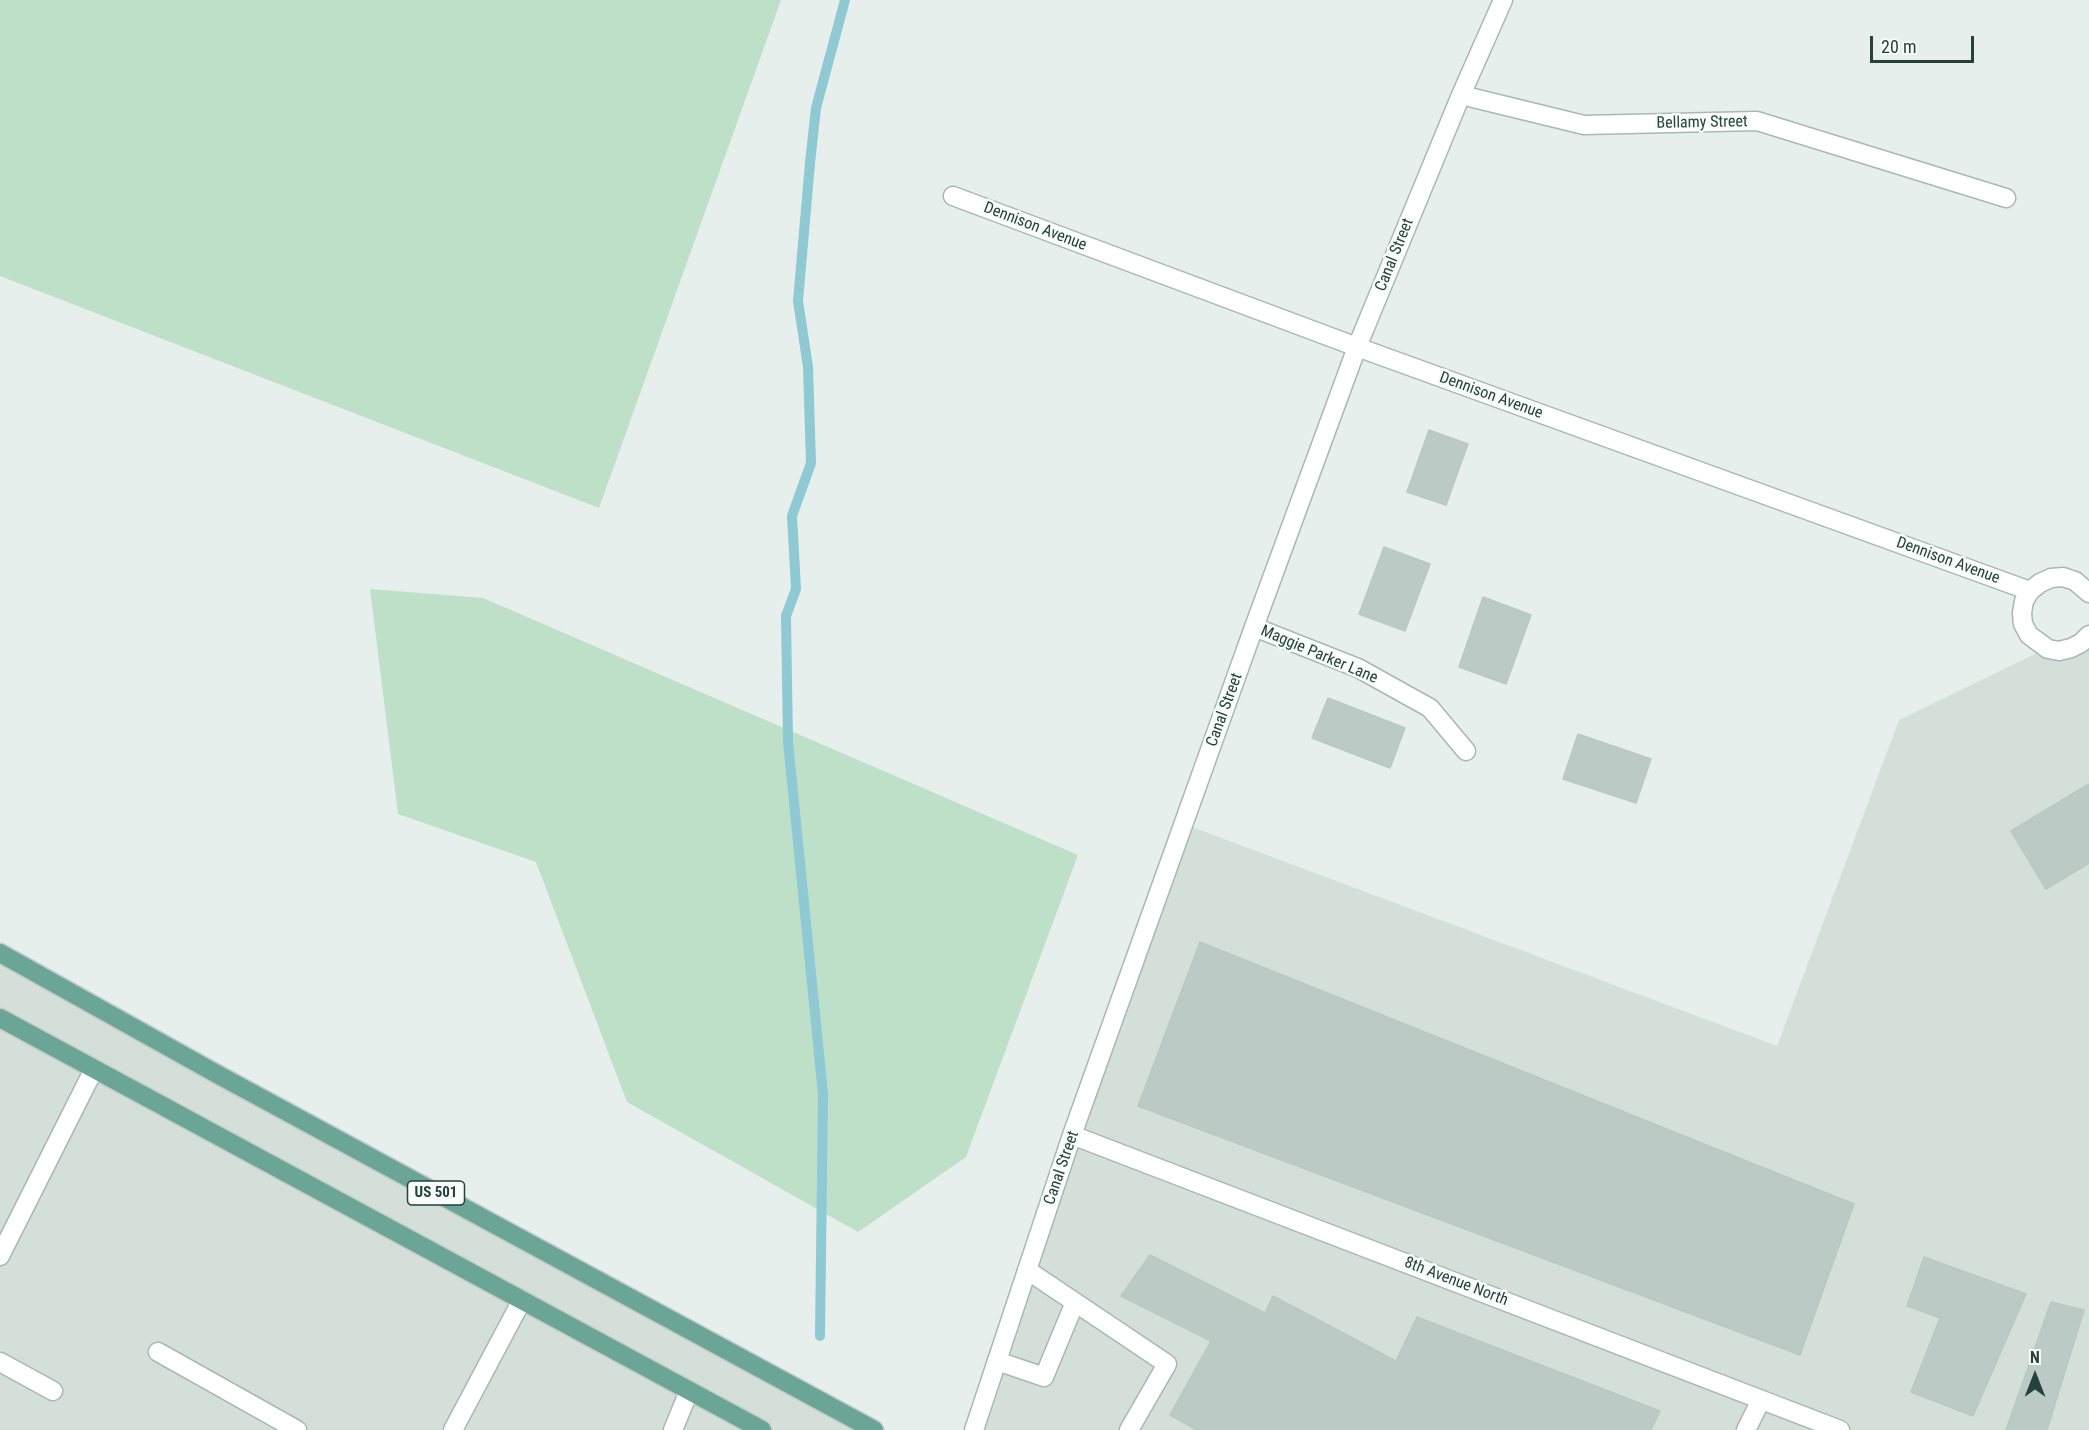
<!DOCTYPE html>
<html>
<head>
<meta charset="utf-8">
<style>
  body { margin:0 }
  #map { position:relative; width:2089px; height:1430px; overflow:hidden; background:#e6efeb; font-family:"Roboto Condensed",sans-serif }
  canvas { display:block }
  .north { position:absolute; left:2005px; top:1346px; width:60px; height:60px; -webkit-text-stroke:4px #f7fbf9; paint-order:stroke; rotate:0deg; font-size:16px; font-weight:700; line-height:24px; text-align:center; color:#24423a }
  .north::after { content:''; display:block; margin:auto; width:21px; height:27px; background:#24423a; clip-path:polygon(50% 0,100% 100%,50% 72%,0 100%) }
  .scale { position:absolute; left:1870px; top:36px; width:104px; height:27px; box-sizing:border-box; border:3px solid #24423a; border-top:0; padding-left:8px; font-size:18px; line-height:21px; white-space:nowrap; color:#24423a; -webkit-text-stroke:4px #f7fbf9; paint-order:stroke }
</style>
</head>
<body>
<div id="map">
<canvas width="2089" height="1430"></canvas>
<div class="north">N</div>
<div class="scale">20 m</div>
</div>
<script>
const ctx = document.querySelector('canvas').getContext('2d');
ctx.lineJoin = 'round';
function fillPath(path, color) {
  ctx.fillStyle = color;
  ctx.fill(path, 'evenodd');
}
function shape(rows) {
  const path = new Path2D();
  for (const r of rows) {
    path.moveTo(r[0], r[1]);
    for (let i = 2; i < r.length; i += 2) path.lineTo(r[i], r[i + 1]);
  }
  return path;
}
function trace(path, color, width, dash) {
  ctx.strokeStyle = color;
  ctx.lineWidth = width;
  ctx.lineCap = dash ? 'butt' : 'round';
  ctx.setLineDash(dash || []);
  ctx.stroke(path);
}
function write(font, color, halo, rows, align = 'center') {
  ctx.font = font + ' "Roboto Condensed",sans-serif';
  ctx.lineWidth = 5;
  ctx.setLineDash([]);
  ctx.textBaseline = 'middle';
  ctx.strokeStyle = halo;
  ctx.fillStyle = color;
  for (const [text, x, y, turn = 0] of rows) {
    ctx.save();
    ctx.translate(x, y);
    ctx.rotate((+turn || 0) * Math.PI / 180);
    ctx.textAlign = isNaN(turn) ? turn : align;
    if (halo) ctx.strokeText(text, 0, 0);
    ctx.fillText(text, 0, 0);
    ctx.restore();
  }
}
fillPath(shape([
  [2089,624,2089,1430,974,1430,1184,824,1777,1046,1899,720,2084,630],
  [0,956,874,1430,0,1430]
]), '#d4dfda');
fillPath(shape([
  [0,0,781,0,599,508,0,276],
  [370,589,483,598,1078,855,966,1157,858,1232,627,1102,536,862,398,814]
]), '#bfe0c8');
trace(shape([
  [820,1336,823,1094,788,742,786,616,796,589,792,516,811,463,808,367,798,301,810,163,816,108,845,0]
]), '#8ec9d4', 10);
const building = shape([
  [1429,430,1468,444,1446,505,1407,492,1429,430],
  [1384,547,1430,564,1405,631,1359,614,1384,547],
  [1483,597,1531,615,1506,684,1459,667,1483,597],
  [1328,698,1405,728,1390,768,1312,738,1328,698],
  [1578,734,1651,759,1636,803,1563,779,1578,734],
  [2089,784,2089,863,2046,889,2011,831,2089,784],
  [1200,942,1854,1204,1800,1355,1138,1106,1200,942],
  [1150,1255,1265,1313,1273,1296,1396,1361,1417,1317,1660,1411,1651,1430,1197,1430,1170,1415,1211,1341,1121,1296,1150,1255],
  [1924,1257,2026,1294,1973,1416,1911,1392,1940,1318,1907,1306,1924,1257],
  [2051,1302,2084,1310,2047,1430,2006,1430,2051,1302]
]);
fillPath(building, '#bbcac4');
trace(building, '#b8c9c2', 1.5);
const lane = shape([
  [0,1256,94,1069],
  [1027,1270,1167,1364,1129,1430],
  [158,1352,297,1430],
  [997,1361,1044,1377,1075,1302],
  [0,1362,53,1391],
  [453,1430,522,1300],
  [673,1430,689,1391],
  [1746,1430,1761,1400]
]);
const street = shape([
  [1461,95,1584,125,1757,121,2006,198],
  [953,196,1357,347,2030,591],
  [2089,593,2075,581,2063,577,2051,578,2040,583,2030,591,2024,601,2022,613,2023,624,2029,635,2048,649,2059,651,2071,648,2081,643,2089,635],
  [1254,627,1358,668,1430,708,1466,751],
  [1072,1135,1840,1430],
  [974,1430,1072,1135,1254,627,1357,347,1461,95,1503,0]
]);
const primary = shape([
  [0,953,215,1073,874,1430],
  [0,1018,762,1430]
]);
trace(lane, '#a8b8b2', 21);
trace(street, '#a8b8b2', 21);
trace(primary, '#c2cac8', 21);
trace(lane, '#fff', 18);
trace(street, '#fff', 18);
trace(primary, '#6aa596', 18);
for (const [x, y, w] of [
  [436,1193,57]
]) {
  const box = new Path2D();
  box.roundRect(x - w / 2, y - 12, w, 24, 4.5);
  ctx.fillStyle = '#f7fbf9';
  ctx.fill(box);
  trace(box, '#24423a', 1.5);
}
write('bold 15px', '#24423a', null, [
  ["US 501",436,1193]
]);
write('16px', '#24423a', '#f7fbf9', [
  ["Bellamy Street",1702,123,-1],
  ["Dennison Avenue",1035,227,21],
  ["Canal Street",1395,255,-68],
  ["Dennison Avenue",1491,396,20],
  ["Dennison Avenue",1948,561,20],
  ["Maggie Parker Lane",1319,655,23],
  ["Canal Street",1225,710,-70],
  ["Canal Street",1062,1168,-71],
  ["8th Avenue North",1456,1282,21]
]);
</script>
</body>
</html>
